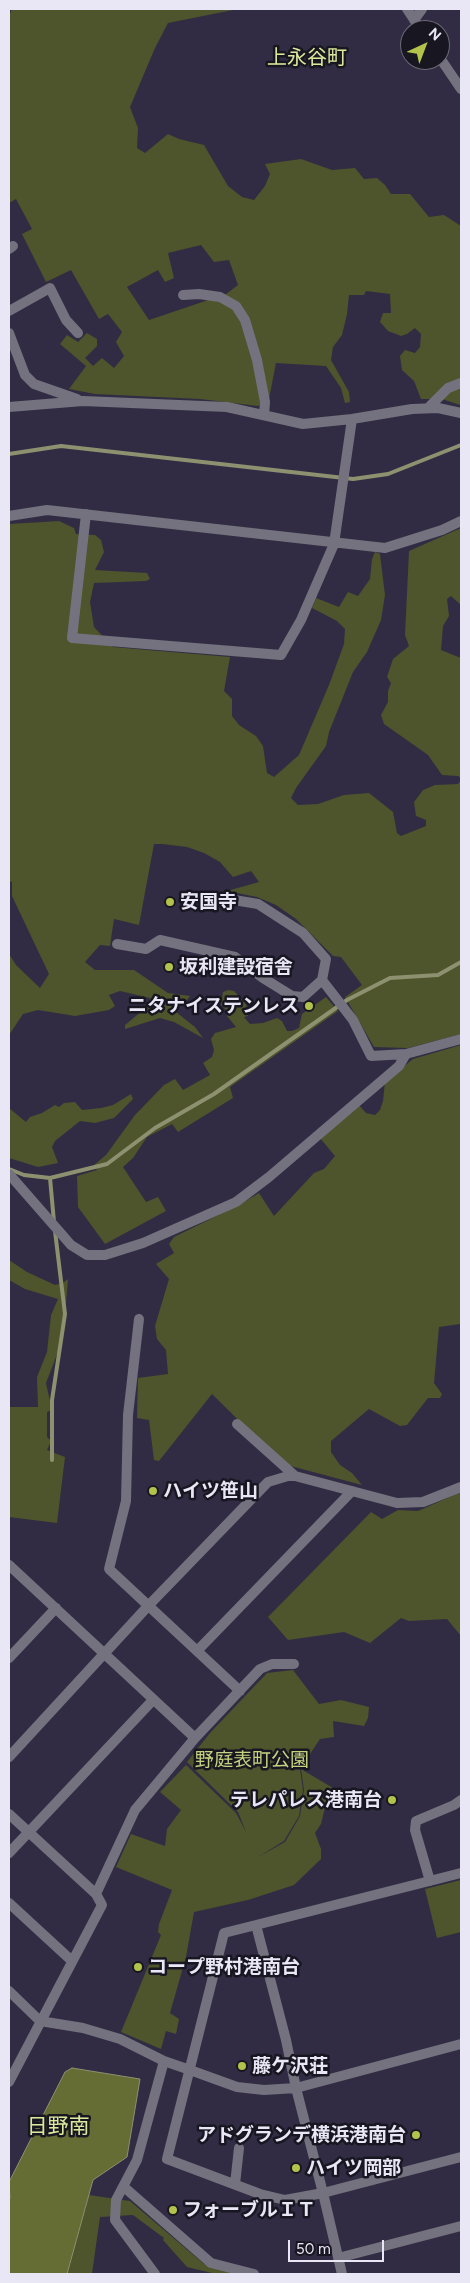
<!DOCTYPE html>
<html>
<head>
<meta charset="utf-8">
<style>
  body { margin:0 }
  #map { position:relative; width:470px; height:2283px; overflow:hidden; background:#312c43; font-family:Figtree,sans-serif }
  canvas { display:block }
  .frame { position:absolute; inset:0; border:10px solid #e9e6f5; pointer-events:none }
  .north { position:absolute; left:400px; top:20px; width:50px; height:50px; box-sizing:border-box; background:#181721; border:1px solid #6c6a76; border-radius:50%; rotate:43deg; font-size:14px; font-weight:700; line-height:20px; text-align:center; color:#e9e6f5 }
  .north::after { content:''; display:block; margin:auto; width:18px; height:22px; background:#b3c24b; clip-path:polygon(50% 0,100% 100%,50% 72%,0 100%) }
  .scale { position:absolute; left:288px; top:2240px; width:96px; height:22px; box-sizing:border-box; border:2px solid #e9e6f5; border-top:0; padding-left:6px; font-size:15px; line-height:18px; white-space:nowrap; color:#e9e6f5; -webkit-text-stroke:4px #181721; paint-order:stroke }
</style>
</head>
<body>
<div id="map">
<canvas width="470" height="2283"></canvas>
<div class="frame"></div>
<div class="north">N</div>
<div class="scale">50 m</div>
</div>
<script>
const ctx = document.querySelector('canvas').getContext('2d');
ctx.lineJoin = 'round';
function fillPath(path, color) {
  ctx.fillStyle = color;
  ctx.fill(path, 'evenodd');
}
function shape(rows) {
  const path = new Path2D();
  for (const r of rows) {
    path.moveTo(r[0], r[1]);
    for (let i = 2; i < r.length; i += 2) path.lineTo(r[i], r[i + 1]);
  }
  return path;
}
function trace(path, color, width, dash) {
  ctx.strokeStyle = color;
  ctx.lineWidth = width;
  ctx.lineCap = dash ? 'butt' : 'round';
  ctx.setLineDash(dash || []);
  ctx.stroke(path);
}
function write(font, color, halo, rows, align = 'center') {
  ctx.font = font + ' Figtree,"Noto Sans JP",sans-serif';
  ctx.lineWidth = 5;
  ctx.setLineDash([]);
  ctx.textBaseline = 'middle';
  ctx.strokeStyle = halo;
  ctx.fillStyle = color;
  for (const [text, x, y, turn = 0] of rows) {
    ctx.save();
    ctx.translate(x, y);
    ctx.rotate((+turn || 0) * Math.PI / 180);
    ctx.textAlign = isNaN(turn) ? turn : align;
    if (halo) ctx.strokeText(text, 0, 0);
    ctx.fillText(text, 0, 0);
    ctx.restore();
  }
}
fillPath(shape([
  [12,9,238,9,168,23,155,48,130,107,138,128,137,148,145,153,168,134,179,139,204,145,228,186,242,197,254,200,265,186,270,174,265,164,301,159,332,170,355,168,364,179,377,178,385,185,391,194,410,194,429,217,444,215,461,226,460,405,442,399,421,399,414,381,402,370,400,356,405,350,415,353,420,347,421,334,415,328,407,334,401,336,388,331,380,322,383,313,391,313,390,294,366,291,364,295,349,295,347,314,342,335,333,347,331,360,349,392,350,402,345,403,341,388,326,366,276,363,269,399,258,406,200,399,95,394,69,389,86,366,60,344,67,335,78,342,87,333,97,339,97,346,85,358,93,366,102,358,114,368,124,356,116,342,122,332,108,314,99,319,71,270,46,282,22,234,32,229,16,199,9,203,9,16],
  [201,245,214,262,229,260,238,285,226,294,149,320,127,287,158,270,165,282,174,278,168,253],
  [59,521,74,528,76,534,95,535,101,540,104,552,95,570,147,573,150,579,146,581,94,583,90,602,94,627,113,647,230,657,224,691,232,699,232,716,239,725,256,736,263,746,267,773,274,777,299,755,329,685,344,644,345,629,337,621,312,608,316,598,339,607,348,592,358,596,370,579,372,559,375,552,380,554,385,595,381,620,367,652,353,672,329,732,326,746,296,788,291,798,298,805,318,804,344,795,369,793,393,812,397,833,401,836,426,826,426,820,416,816,414,802,423,790,435,785,458,784,461,780,461,1034,408,1048,374,1047,345,997,362,985,341,957,333,956,296,919,276,905,257,897,227,891,259,882,251,871,233,877,220,862,204,853,187,847,162,844,154,844,139,925,114,919,110,946,100,945,85,962,95,970,134,970,168,993,190,996,187,1000,170,1001,176,1012,195,1027,203,1038,174,1022,160,1018,125,1029,125,1025,148,1006,150,998,120,991,109,995,115,1006,109,1010,75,1016,38,1010,23,1014,9,1035,9,954,16,965,40,988,49,974,12,896,12,882,9,881,9,524],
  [461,528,461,605,451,596,447,599,449,616,443,626,441,650,461,658,461,778,458,776,442,775,428,755,384,724,381,715,388,702,388,691,391,683,387,677,393,659,409,646,405,635,409,551],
  [228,990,234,991,246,1004,248,1016,244,1017,250,1024,263,1023,277,1018,282,1021,287,1031,292,1031,299,1028,302,1014,326,997,338,1011,230,1087,233,1098,178,1132,172,1124,147,1137,133,1158,123,1167,146,1202,158,1197,166,1211,105,1244,78,1207,77,1176,97,1170,94,1165,106,1155,135,1115,164,1085,175,1079,183,1090,210,1075,203,1063,212,1057,214,1050,211,1039,215,1033,236,1027,227,1016,228,1012,221,1005,223,992],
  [461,1045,461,1334,460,1324,439,1327,434,1383,442,1394,440,1398,428,1398,407,1425,400,1426,369,1409,331,1441,331,1452,340,1465,352,1473,362,1485,283,1464,212,1394,159,1461,154,1460,149,1420,137,1418,138,1378,168,1374,166,1350,157,1339,155,1326,169,1279,156,1264,174,1253,169,1244,174,1237,239,1205,259,1193,274,1216,314,1173,324,1169,335,1156,320,1138,359,1105,366,1113,375,1115,380,1110,383,1101,385,1082,413,1059],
  [131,1094,133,1099,114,1118,95,1123,80,1121,55,1141,52,1147,58,1163,38,1167,9,1158,9,1108,26,1122,30,1117,42,1113,55,1105,59,1107,64,1103,75,1102,82,1110,101,1108,113,1105],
  [9,1260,27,1272,55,1285,63,1283,68,1279,63,1339,46,1383,52,1410,47,1412,47,1437,51,1441,47,1450,65,1457,57,1523,9,1517,9,1407,38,1407,37,1377,47,1352,51,1315,58,1299,25,1289,9,1280],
  [461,1492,461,1636,447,1619,409,1621,401,1618,370,1643,344,1632,288,1640,268,1617,371,1512,382,1519,398,1510,418,1511],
  [293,1670,319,1704,341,1700,369,1707,368,1718,364,1726,333,1721,334,1737,320,1739,300,1769,303,1790,299,1816,284,1841,258,1857,285,1842,300,1816,304,1790,301,1769,333,1788,327,1799,321,1824,315,1833,321,1849,321,1859,294,1885,248,1900,194,1912,186,1957,170,2013,179,2019,176,2034,166,2031,161,2049,121,2032,161,1935,158,1932,159,1924,172,1890,116,1867,131,1834,165,1846,167,1829,181,1810,160,1792,186,1765,236,1813,246,1832,238,1812,187,1762,210,1733,267,1673],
  [461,1880,461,1932,437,1938,425,1889],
  [89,2195,130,2201,204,2264,237,2274,216,2274,187,2267,163,2240,164,2238,133,2215,100,2217,92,2274,67,2274]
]), '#4e542b');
const water = shape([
  [72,2068,140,2079,127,2157,93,2180,67,2274,9,2274,9,2200,10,2198,9,2182,65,2072,72,2068]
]);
fillPath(water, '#656d35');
trace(water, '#8d916f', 1);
trace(shape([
  [9,454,61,446,353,479,388,474,461,445],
  [9,1169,24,1175,50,1178,107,1164,155,1128,214,1094,347,1000,390,978,438,975,461,962],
  [50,1178,54,1222],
  [52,1460,52,1400,65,1314,55,1231]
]), '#8d916f', 4);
trace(shape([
  [407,9,421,30],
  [414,20,422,9],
  [440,58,461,89],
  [9,249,13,246],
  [183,295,199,294,220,297,236,306,245,320,257,360,265,402,264,415],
  [9,311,50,288,66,320,78,333],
  [9,333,25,375,34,384,77,399],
  [9,407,83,401,227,407,303,424,352,419,412,409,438,408,461,413],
  [428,408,448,388,461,383],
  [86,514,72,638,281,655,301,620,334,544,352,419],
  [9,516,47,510,385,548,442,530,461,521],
  [222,898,258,904,303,933,326,959,322,980,353,1020,371,1056,406,1054],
  [117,944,146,949,160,940,235,957,263,978,292,996,303,997,322,980],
  [9,1174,71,1245,87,1255,105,1255,143,1243,236,1202,269,1177,399,1066,406,1054,461,1039],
  [139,1319,128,1415,126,1501,109,1569,240,1691],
  [237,1424,295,1476],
  [9,1565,195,1738],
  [198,1650,352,1491],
  [9,1658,56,1608],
  [9,1757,149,1605,268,1482,288,1476,295,1476,397,1503,423,1502,461,1487],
  [9,1814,96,1894,102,1905,9,2082],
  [9,1853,153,1700],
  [430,1881,415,1830,416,1821,454,1805,461,1800],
  [96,1894,135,1810,195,1738,260,1669,272,1664,294,1664],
  [9,1903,72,1961],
  [256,1925,461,1873],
  [9,1991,40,2021,83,2028,120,2039,164,2061,190,2070,237,2087,264,2090,296,2088,461,2044],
  [235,2184,239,2148],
  [124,2187,211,2263,254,2274],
  [338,2258,461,2226],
  [155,2274,115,2220,116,2200,137,2160,164,2061],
  [342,2274,323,2193,296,2088,286,2040,256,1925,224,1933,167,2159,260,2194,285,2200,323,2193,461,2157]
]), '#74727e', 10);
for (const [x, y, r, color] of [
  [170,902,5,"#b3c24b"],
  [169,967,5,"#b3c24b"],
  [309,1006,5,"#b3c24b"],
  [153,1491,5,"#b3c24b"],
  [392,1800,5,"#b3c24b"],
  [138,1967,5,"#b3c24b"],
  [242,2066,5,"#b3c24b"],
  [416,2135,5,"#b3c24b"],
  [296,2168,5,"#b3c24b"],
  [173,2210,5,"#b3c24b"]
]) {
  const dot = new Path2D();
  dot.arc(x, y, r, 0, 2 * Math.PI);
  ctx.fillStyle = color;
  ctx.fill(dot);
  trace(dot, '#181721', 2);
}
write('bold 19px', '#e9e6f5', '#181721', [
  ["安国寺",180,902],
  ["坂利建設宿舎",179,967],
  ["ニタナイステンレス",299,1006,"right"],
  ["ハイツ笹山",163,1491],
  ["テレパレス港南台",382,1800,"right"],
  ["コープ野村港南台",148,1967],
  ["藤ケ沢荘",252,2066],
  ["アドグランデ横浜港南台",406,2135,"right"],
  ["ハイツ岡部",306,2168],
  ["フォーブルＩＴ",183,2210]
], 'left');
write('19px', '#c5d37f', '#181721', [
  ["野庭表町公園",252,1760]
]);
write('20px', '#dce99c', '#181721', [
  ["上永谷町",307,58]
]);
write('21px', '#dce99c', '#181721', [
  ["日野南",58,2127]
]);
</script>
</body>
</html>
